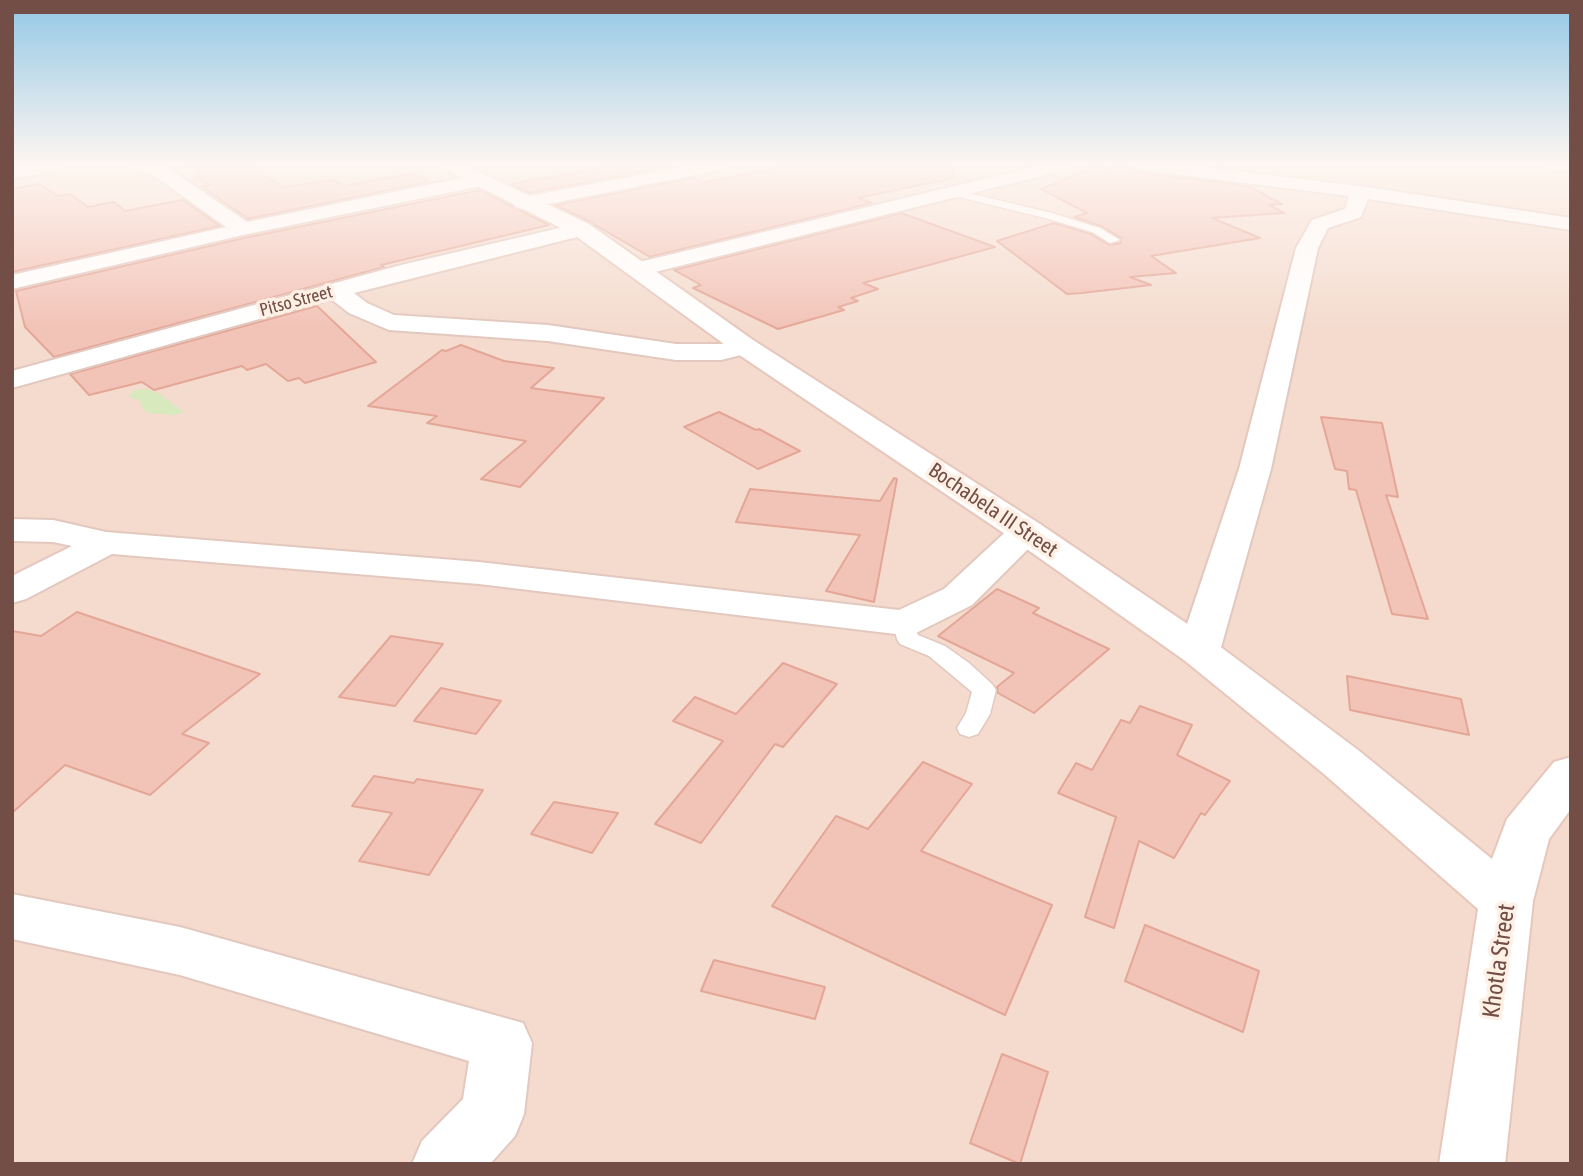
<!DOCTYPE html>
<html>
<head>
<meta charset="utf-8">
<style>
  body { margin:0 }
  #map { position:relative; width:1583px; height:1176px; overflow:hidden; background:#fcebdf; font-family:"Asap Condensed",sans-serif }
  canvas { display:block }
  .frame { position:absolute; inset:0; border:14px solid #724e47; pointer-events:none }
</style>
</head>
<body>
<div id="map">
<canvas width="1583" height="1176"></canvas>
<div class="frame"></div>
</div>
<script>
const ctx = document.querySelector('canvas').getContext('2d');
ctx.lineJoin = 'round';
function fillPath(path, color) {
  ctx.fillStyle = color;
  ctx.fill(path, 'evenodd');
}
function shape(rows) {
  const path = new Path2D();
  for (const r of rows) {
    path.moveTo(r[0], r[1]);
    for (let i = 2; i < r.length; i += 2) path.lineTo(r[i], r[i + 1]);
  }
  return path;
}
function trace(path, color, width, dash) {
  ctx.strokeStyle = color;
  ctx.lineWidth = width;
  ctx.lineCap = dash ? 'butt' : 'round';
  ctx.setLineDash(dash || []);
  ctx.stroke(path);
}
function write(font, color, halo, rows, align = 'center') {
  ctx.font = font + ' "Asap Condensed",sans-serif';
  ctx.lineWidth = 7;
  ctx.setLineDash([]);
  ctx.textBaseline = 'middle';
  ctx.strokeStyle = halo;
  ctx.fillStyle = color;
  for (const [text, x, y, turn = 0] of rows) {
    ctx.save();
    ctx.translate(x, y);
    ctx.rotate((+turn || 0) * Math.PI / 180);
    ctx.textAlign = isNaN(turn) ? turn : align;
    if (halo) ctx.strokeText(text, 0, 0);
    ctx.fillText(text, 0, 0);
    ctx.restore();
  }
}
fillPath(shape([
  [12,165,1571,165,1571,1164,12,1164]
]), '#f4dbce');
fillPath(shape([
  [147,389,160,394,184,412,173,415,148,413,143,409,140,401,129,397,133,390]
]), '#d8e9be');
const building = shape([
  [189,165,249,165,283,187,333,180,344,186,414,173,430,182,248,219,201,186,208,185,195,176,202,174,189,165],
  [619,165,672,166,530,193,511,184,619,165],
  [795,165,951,165,953,178,858,198,872,203,650,257,590,222,555,205,693,178,701,183,795,165],
  [1115,166,1143,173,1248,186,1282,204,1269,205,1284,213,1212,218,1260,238,1151,256,1176,273,1130,277,1151,285,1082,293,1067,294,997,241,1054,223,1091,234,1109,245,1121,243,1121,238,1101,226,1074,217,1087,213,1041,189,1095,167,1108,170,1115,166],
  [39,184,58,196,70,194,88,207,114,202,125,211,183,200,220,226,12,272,12,189,39,184],
  [480,190,549,225,381,265,384,267,54,357,25,327,16,291,244,238,480,190],
  [901,213,995,247,863,283,878,289,851,298,858,301,838,307,844,310,778,329,693,288,701,285,674,270,901,213],
  [317,306,376,362,305,383,299,378,288,381,266,364,247,370,242,366,154,390,142,382,89,395,70,374,317,306],
  [461,345,504,361,554,368,531,388,604,398,520,487,481,479,526,441,427,423,437,416,368,406,442,350,446,351,461,345],
  [719,412,756,430,759,429,800,451,758,469,684,427,719,412],
  [1321,417,1382,423,1398,497,1386,495,1428,619,1392,614,1356,490,1349,489,1347,471,1335,469,1321,417],
  [894,478,897,479,874,602,826,591,860,535,736,522,750,489,880,501,894,478],
  [997,589,1039,608,1033,613,1109,649,1034,713,998,693,997,687,1014,673,938,636,997,589],
  [77,612,260,674,182,734,209,743,150,795,65,765,12,813,12,631,41,636,77,612],
  [391,636,443,644,395,706,339,697,391,636],
  [783,663,837,684,783,747,775,744,701,843,655,824,723,741,673,721,695,697,736,714,783,663],
  [1347,676,1461,699,1469,735,1350,710,1347,676],
  [441,688,501,701,476,734,414,721,441,688],
  [1140,706,1192,725,1177,755,1230,781,1205,815,1201,813,1174,858,1139,841,1114,928,1085,917,1116,817,1058,793,1076,763,1092,770,1121,720,1130,723,1140,706],
  [923,762,972,784,921,851,1052,905,1005,1015,772,906,836,816,868,829,923,762],
  [374,776,414,783,417,779,483,790,429,875,359,861,392,813,352,806,374,776],
  [554,802,618,813,592,853,531,834,554,802],
  [1145,925,1259,971,1243,1032,1125,981,1145,925],
  [714,960,825,987,815,1019,701,991,714,960],
  [1002,1054,1048,1072,1020,1164,970,1143,1002,1054]
]);
fillPath(building, '#f2c3b7');
trace(building, '#e4a697', 2);
const lane = shape([
  [951,189,1052,213,1100,228,1120,240,1110,243,1092,232,1045,218,947,194,946,192,951,189],
  [904,616,912,618,918,635,945,646,969,663,992,684,996,690,990,714,978,734,969,737,960,734,957,728,966,713,972,692,929,656,900,644,897,639,893,623,896,618,904,616]
]);
const street = shape([
  [29,165,68,165,59,170,12,179,12,167,29,165],
  [128,165,167,167,247,222,481,174,490,180,481,186,243,235,12,289,12,275,226,227,153,175,131,169,128,165],
  [693,165,729,165,720,170,523,209,516,207,513,203,516,199,523,197,693,165],
  [1042,165,1072,165,1069,169,639,276,631,274,627,269,631,264,1042,165],
  [1134,165,1185,165,1360,186,1571,218,1571,230,1368,199,1361,217,1328,228,1318,248,1271,469,1220,651,1214,660,1199,664,1184,660,1178,651,1239,469,1296,248,1312,220,1345,209,1349,196,1143,170,1134,165],
  [1542,165,1571,165,1571,172,1545,169,1542,165],
  [581,223,589,224,592,229,589,234,354,293,367,303,394,315,548,325,676,344,721,344,744,338,753,340,757,346,753,352,721,360,676,360,548,341,389,330,349,313,331,299,12,388,12,371,401,265,581,223],
  [12,519,53,520,106,532,479,562,899,610,944,589,1014,524,1027,521,1040,524,1045,532,972,605,918,632,904,635,479,584,112,554,26,599,12,603,12,576,72,546,53,542,12,541,12,519],
  [12,894,180,927,523,1023,532,1043,524,1114,515,1136,490,1164,412,1164,422,1141,463,1099,469,1061,180,975,12,939,12,894]
]);
const secondary = shape([
  [441,165,464,165,589,224,753,340,1040,524,1214,642,1358,750,1492,859,1507,819,1554,762,1571,757,1571,809,1549,839,1533,901,1505,1164,1439,1164,1478,909,1324,774,1184,660,1014,540,735,352,573,234,444,169,441,165]
]);
trace(lane, '#e2c8be', 3);
trace(street, '#e2c8be', 4);
trace(secondary, '#e7c7bb', 4);
fillPath(lane, '#fff');
fillPath(street, '#fff');
fillPath(secondary, '#fff');
const sky = ctx.createLinearGradient(0, 0, 0, 329);
sky.addColorStop(0, '#93c8e6');
sky.addColorStop(0.5, '#fef6f1');
sky.addColorStop(1, '#fef6f100');
ctx.fillStyle = sky;
ctx.fillRect(0, 0, 1583, 329);
write('18px', '#724e47', '#fff0e5', [
  ["Pitso Street",296,301,-15]
]);
write('21px', '#724e47', '#fff0e5', [
  ["Bochabela III Street",993,510,34]
]);
write('24px', '#724e47', '#fff0e5', [
  ["Khotla Street",1499,961,-82]
]);
</script>
</body>
</html>
